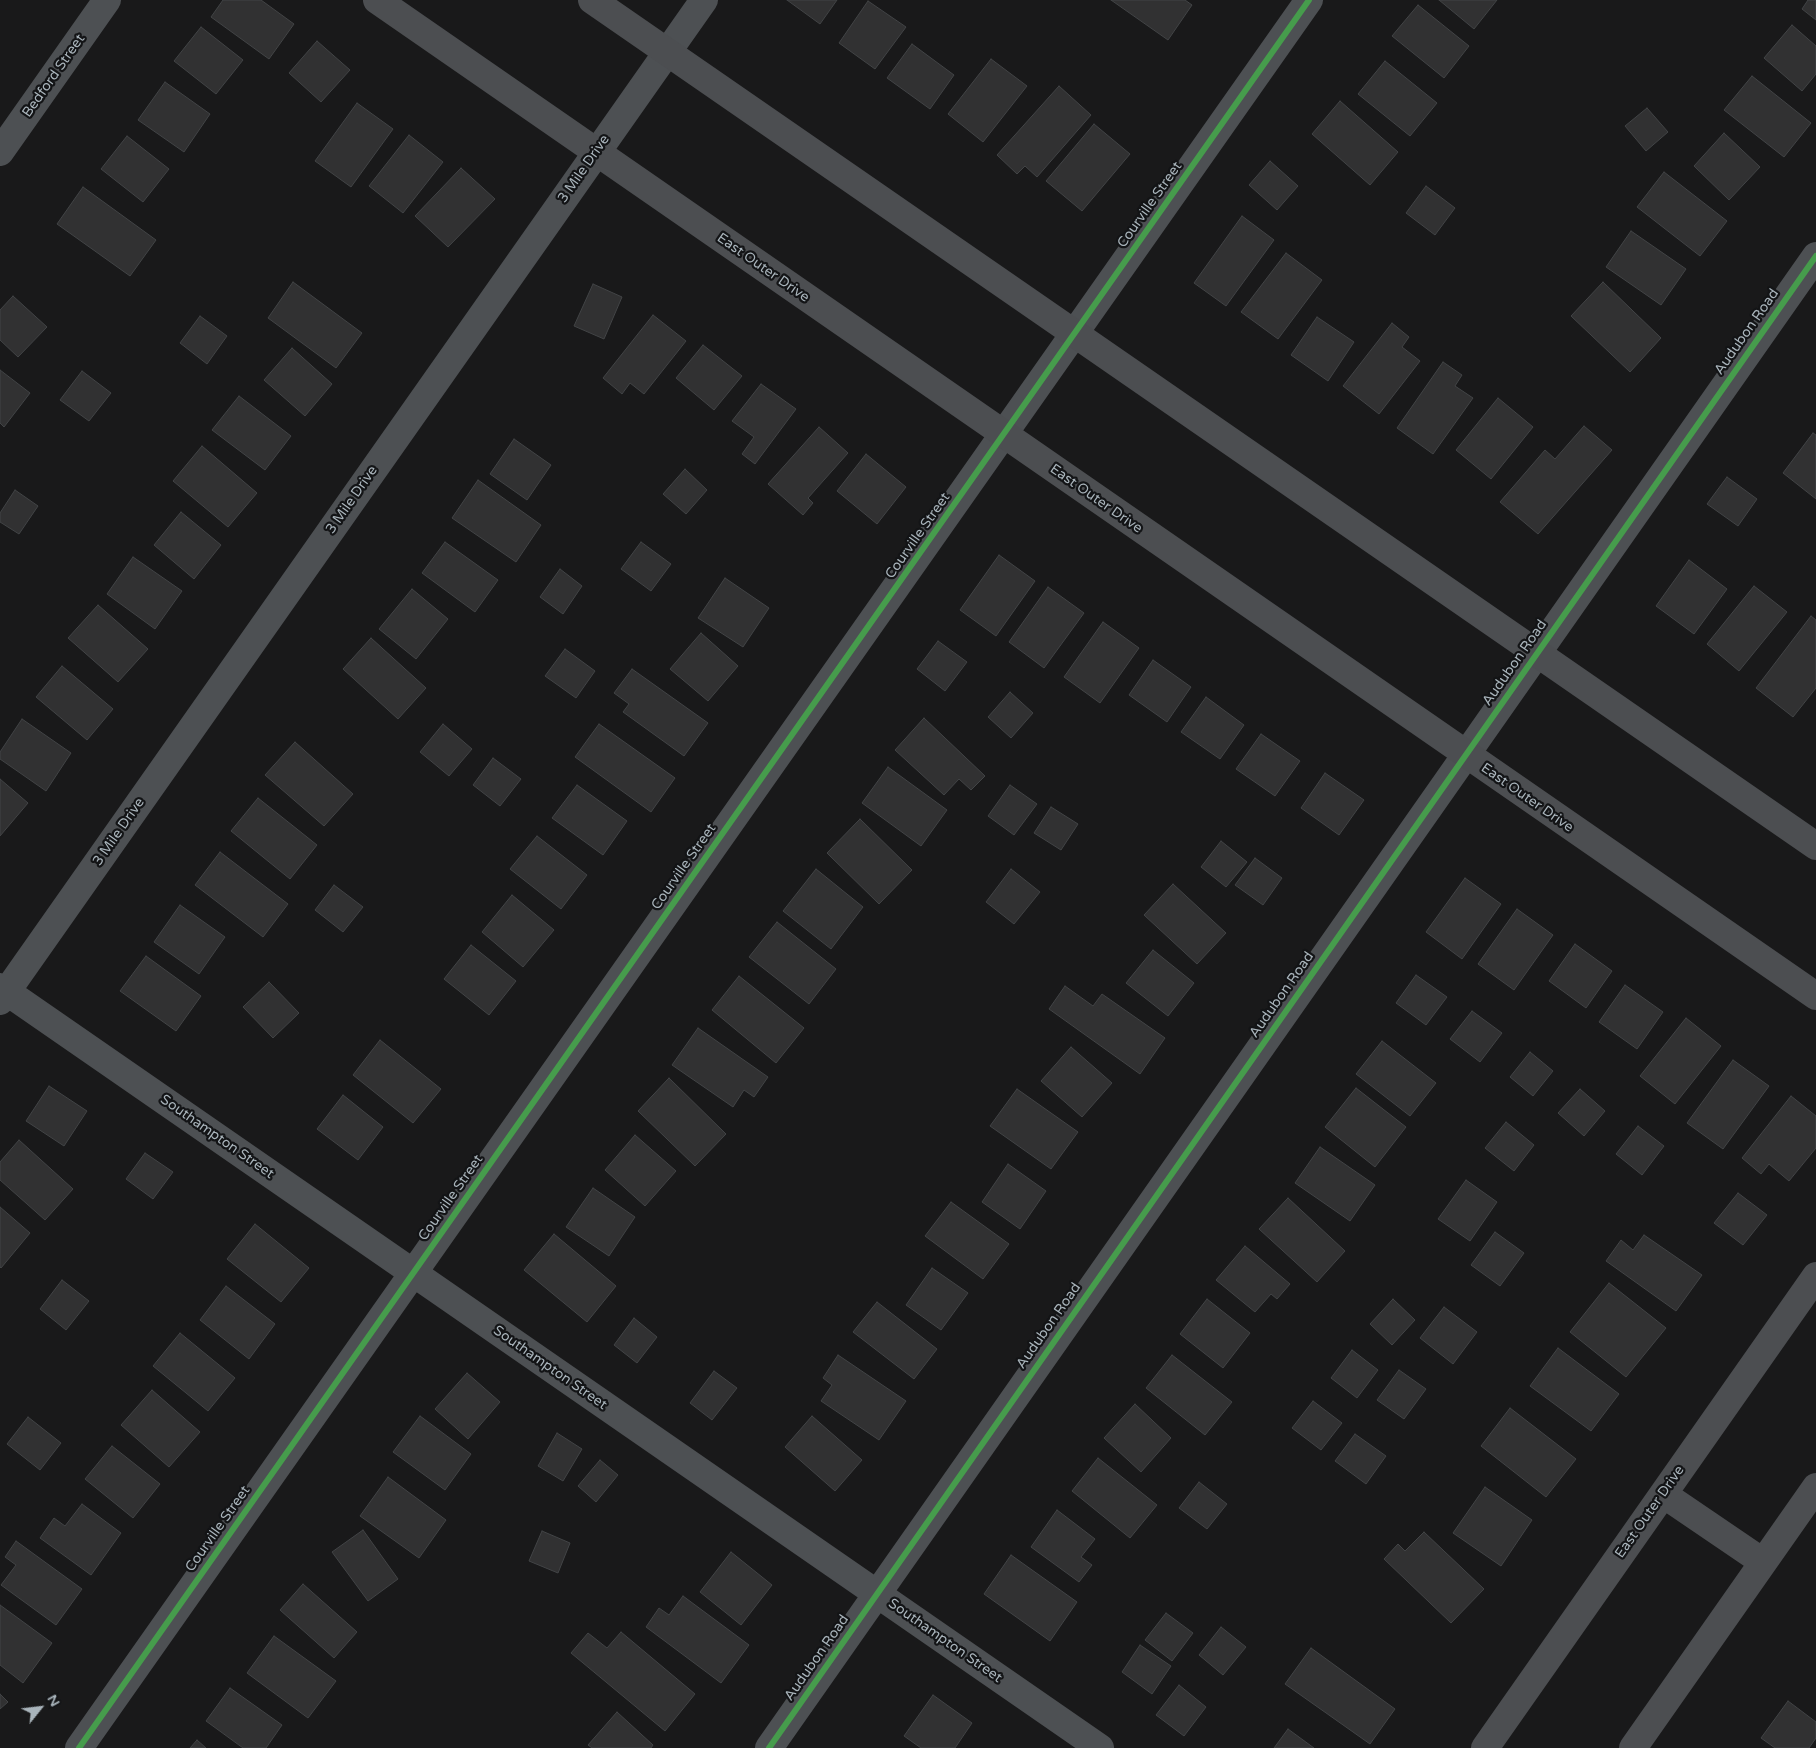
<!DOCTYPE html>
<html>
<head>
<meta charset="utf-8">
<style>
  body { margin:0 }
  #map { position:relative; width:1816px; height:1748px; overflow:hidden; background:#19191a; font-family:"Varela Round",sans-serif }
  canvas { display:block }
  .north { position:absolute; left:15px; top:1683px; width:50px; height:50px; -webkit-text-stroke:4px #131416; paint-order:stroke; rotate:61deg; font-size:14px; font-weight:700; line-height:20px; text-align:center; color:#a9b4bb }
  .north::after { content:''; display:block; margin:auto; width:18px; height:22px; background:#a9b4bb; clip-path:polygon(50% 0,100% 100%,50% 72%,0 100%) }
</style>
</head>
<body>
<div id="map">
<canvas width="1816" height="1748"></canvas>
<div class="north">N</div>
</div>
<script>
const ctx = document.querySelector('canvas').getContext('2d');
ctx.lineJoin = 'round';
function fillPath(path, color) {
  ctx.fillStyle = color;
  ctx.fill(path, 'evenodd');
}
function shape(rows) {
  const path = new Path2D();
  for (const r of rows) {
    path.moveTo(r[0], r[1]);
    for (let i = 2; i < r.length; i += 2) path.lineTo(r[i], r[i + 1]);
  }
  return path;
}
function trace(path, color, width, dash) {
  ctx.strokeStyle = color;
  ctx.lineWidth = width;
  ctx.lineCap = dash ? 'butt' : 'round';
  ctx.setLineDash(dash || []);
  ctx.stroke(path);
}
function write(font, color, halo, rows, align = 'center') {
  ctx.font = font + ' "Varela Round",sans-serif';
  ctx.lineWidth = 4.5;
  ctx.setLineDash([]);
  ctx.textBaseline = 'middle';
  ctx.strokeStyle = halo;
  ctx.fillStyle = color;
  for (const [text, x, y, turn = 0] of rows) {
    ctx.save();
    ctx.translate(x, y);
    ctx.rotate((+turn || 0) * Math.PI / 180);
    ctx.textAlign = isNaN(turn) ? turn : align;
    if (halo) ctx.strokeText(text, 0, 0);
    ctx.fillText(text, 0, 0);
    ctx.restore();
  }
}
const building = shape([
  [223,0,261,0,294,24,269,59,211,17,223,0],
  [787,0,837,0,820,24,787,0],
  [1111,0,1185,0,1192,5,1168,40,1111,0],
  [1439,0,1497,0,1474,29,1439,0],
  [1808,0,1816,0,1816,20,1802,9,1808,0],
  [868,1,906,27,875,69,839,43,868,1],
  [1418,5,1469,46,1444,78,1392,36,1418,5],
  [1792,25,1816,46,1816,74,1802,91,1764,58,1792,25],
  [201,27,243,60,216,94,174,61,201,27],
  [317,41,350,70,321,102,289,73,317,41],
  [912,44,954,75,930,109,887,78,912,44],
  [991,59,1027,86,983,142,948,114,991,59],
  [1385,61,1437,103,1410,136,1358,94,1385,61],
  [1752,76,1811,123,1784,157,1724,110,1752,76],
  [165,82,210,114,184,152,138,120,165,82],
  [1059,86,1091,115,1037,177,1025,166,1017,174,997,155,1059,86],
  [1340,101,1398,152,1370,185,1312,134,1340,101],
  [357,103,393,129,351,187,315,161,357,103],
  [1647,108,1668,132,1646,151,1625,126,1647,108],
  [1094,124,1130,154,1082,211,1046,181,1094,124],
  [1724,133,1760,167,1729,200,1694,166,1724,133],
  [409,135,443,162,403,213,369,186,409,135],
  [127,136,169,169,143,202,101,169,127,136],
  [1270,161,1298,186,1277,210,1249,185,1270,161],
  [461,168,495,199,448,247,415,216,461,168],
  [1664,172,1727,221,1700,256,1637,207,1664,172],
  [1426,186,1455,208,1435,235,1406,213,1426,186],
  [83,187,156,240,130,276,57,224,83,187],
  [1242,216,1274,240,1226,306,1194,283,1242,216],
  [1631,231,1686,269,1661,305,1606,267,1631,231],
  [1286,253,1322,280,1278,339,1241,312,1286,253],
  [293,282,362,333,336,368,268,318,293,282],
  [1603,282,1661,338,1630,372,1571,316,1603,282],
  [593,284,622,297,604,339,574,326,593,284],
  [13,296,47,327,18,357,0,340,0,310,13,296],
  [653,315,686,341,644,394,630,383,622,394,603,378,653,315],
  [200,316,227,336,207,364,180,343,200,316],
  [1317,317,1354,342,1328,381,1291,355,1317,317],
  [1392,323,1409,337,1402,347,1420,361,1379,414,1343,386,1392,323],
  [703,345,742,376,714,410,676,378,703,345],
  [292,348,332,384,305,416,264,380,292,348],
  [1443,362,1462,375,1455,386,1473,398,1433,454,1397,428,1443,362],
  [0,370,30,393,4,427,0,423,0,370],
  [82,371,111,393,89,421,60,400,82,371],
  [761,384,796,409,755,464,742,454,754,437,732,421,761,384],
  [239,396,291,436,265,470,212,430,239,396],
  [1498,398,1533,427,1491,479,1456,450,1498,398],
  [1584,426,1612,450,1538,534,1500,502,1545,450,1555,459,1584,426],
  [819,427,848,453,808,498,813,503,803,515,768,484,819,427],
  [1813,433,1816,435,1816,499,1783,473,1813,433],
  [514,439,551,465,527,500,490,474,514,439],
  [202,446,257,493,228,527,173,481,202,446],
  [866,454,906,487,877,524,837,491,866,454],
  [685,469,707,490,686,514,663,494,685,469],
  [1727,477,1757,499,1738,526,1707,504,1727,477],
  [478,480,541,525,516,562,452,518,478,480],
  [15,490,38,506,19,534,0,522,0,513,15,490],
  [181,512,221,545,194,579,154,545,181,512],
  [445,542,498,580,475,612,422,573,445,542],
  [641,542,671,564,651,591,621,569,641,542],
  [999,555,1035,581,996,636,960,610,999,555],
  [133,557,182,591,155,629,107,594,133,557],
  [1689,560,1727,589,1694,634,1656,606,1689,560],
  [560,569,582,586,563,614,540,597,560,569],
  [725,578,769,608,743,647,698,618,725,578],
  [1754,586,1787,612,1739,671,1707,644,1754,586],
  [1048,587,1084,613,1044,668,1009,642,1048,587],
  [412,589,448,619,416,659,379,629,412,589],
  [98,605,148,649,118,682,68,638,98,605],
  [1811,616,1816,620,1816,688,1793,717,1756,688,1811,616],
  [1103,622,1139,648,1100,703,1064,677,1103,622],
  [701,633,738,666,708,701,670,669,701,633],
  [371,638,426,688,398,719,343,669,371,638],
  [938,641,967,662,945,691,917,669,938,641],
  [565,649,595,671,576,698,545,676,565,649],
  [1153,660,1191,687,1167,722,1129,695,1153,660],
  [62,666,113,709,87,740,36,697,62,666],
  [632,669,708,723,684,756,623,712,629,704,614,693,632,669],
  [1010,692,1033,713,1011,738,988,717,1010,692],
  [1206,697,1244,725,1220,759,1181,732,1206,697],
  [924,718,985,776,971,790,959,779,944,795,895,750,924,718],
  [22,719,71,753,46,791,0,759,0,752,22,719],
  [443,724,472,749,449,776,420,752,443,724],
  [599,724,675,778,651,812,575,757,599,724],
  [1261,734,1300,761,1275,796,1236,769,1261,734],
  [295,742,353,794,324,826,265,775,295,742],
  [493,758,521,779,500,806,473,785,493,758],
  [888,767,947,810,921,846,862,803,888,767],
  [1325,773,1364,800,1339,835,1301,808,1325,773],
  [0,779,28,803,0,836,0,779],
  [577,785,627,821,603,855,552,818,577,785],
  [1010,785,1037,804,1014,835,988,816,1010,785],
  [258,798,317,845,290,879,231,831,258,798],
  [1051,807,1078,824,1061,850,1034,833,1051,807],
  [860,819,912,870,879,904,827,853,860,819],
  [537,836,587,875,561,909,510,869,537,836],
  [1221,841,1247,862,1226,887,1201,867,1221,841],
  [220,852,288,904,263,937,195,885,220,852],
  [1255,858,1282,878,1263,905,1235,885,1255,858],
  [816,869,863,907,831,949,783,911,816,869],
  [1011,869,1040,892,1014,924,986,902,1011,869],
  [1465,878,1501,904,1462,959,1426,932,1465,878],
  [1173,884,1226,933,1197,964,1144,915,1173,884],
  [334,885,363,907,343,932,315,910,334,885],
  [512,895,554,930,523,967,482,932,512,895],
  [180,905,225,937,199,974,154,942,180,905],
  [1517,909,1553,935,1514,990,1478,964,1517,909],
  [777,922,836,969,809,1004,749,957,777,922],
  [1575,944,1612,971,1586,1008,1549,981,1575,944],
  [471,945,516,981,489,1015,444,979,471,945],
  [1153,950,1194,983,1168,1016,1126,983,1153,950],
  [146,956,201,996,176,1031,120,991,146,956],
  [1416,975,1447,997,1426,1025,1396,1003,1416,975],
  [739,976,804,1028,776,1063,712,1010,739,976],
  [269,982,299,1013,273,1038,243,1007,269,982],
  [1625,985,1663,1012,1637,1049,1599,1022,1625,985],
  [1065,986,1093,1006,1102,994,1165,1038,1140,1074,1049,1009,1065,986],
  [1472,1011,1502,1033,1480,1062,1450,1039,1472,1011],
  [1686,1018,1721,1046,1675,1104,1640,1076,1686,1018],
  [698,1028,768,1077,754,1097,744,1090,733,1107,672,1065,698,1028],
  [380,1040,441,1089,413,1123,353,1075,380,1040],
  [1382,1041,1436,1083,1410,1116,1356,1074,1382,1041],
  [1071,1047,1112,1083,1082,1117,1041,1081,1071,1047],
  [1530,1052,1553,1071,1533,1096,1510,1077,1530,1052],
  [1733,1060,1769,1086,1723,1149,1687,1123,1733,1060],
  [669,1078,726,1134,695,1166,638,1111,669,1078],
  [49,1086,87,1111,64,1146,26,1121,49,1086],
  [1356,1088,1406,1127,1375,1167,1325,1127,1356,1088],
  [1017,1089,1078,1132,1051,1169,990,1126,1017,1089],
  [1580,1089,1605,1111,1584,1136,1558,1113,1580,1089],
  [343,1095,383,1127,358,1160,317,1129,343,1095],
  [1791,1096,1816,1116,1816,1148,1789,1181,1769,1164,1761,1174,1742,1158,1791,1096],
  [1506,1122,1534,1145,1514,1171,1485,1148,1506,1122],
  [1638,1126,1664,1146,1642,1175,1616,1154,1638,1126],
  [635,1135,676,1171,645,1206,605,1170,635,1135],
  [19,1140,73,1189,45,1220,0,1180,0,1162,19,1140],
  [1320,1147,1375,1185,1350,1221,1295,1183,1320,1147],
  [145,1153,173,1172,153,1199,126,1179,145,1153],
  [1008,1164,1046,1191,1020,1229,982,1202,1008,1164],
  [1466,1180,1497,1202,1470,1241,1438,1219,1466,1180],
  [593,1188,635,1217,609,1256,566,1227,593,1188],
  [1738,1193,1767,1215,1743,1245,1714,1223,1738,1193],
  [1288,1198,1345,1251,1317,1282,1259,1229,1288,1198],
  [951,1202,1009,1244,983,1279,925,1236,951,1202],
  [0,1207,30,1233,1,1268,0,1267,0,1207],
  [255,1224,309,1268,281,1302,227,1259,255,1224],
  [1495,1232,1524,1253,1500,1286,1471,1265,1495,1232],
  [554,1234,616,1286,587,1322,524,1270,554,1234],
  [1644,1235,1702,1275,1676,1311,1606,1261,1621,1240,1633,1250,1644,1235],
  [1245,1246,1290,1284,1277,1299,1271,1294,1255,1312,1216,1280,1245,1246],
  [932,1268,968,1293,941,1330,906,1305,932,1268],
  [62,1280,89,1301,66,1330,40,1309,62,1280],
  [1609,1283,1666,1328,1626,1377,1570,1332,1609,1283],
  [226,1286,275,1324,249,1359,200,1320,226,1286],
  [1207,1299,1250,1333,1223,1368,1180,1334,1207,1299],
  [1393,1299,1415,1320,1392,1345,1370,1324,1393,1299],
  [877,1302,937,1349,914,1379,853,1332,877,1302],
  [1444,1307,1477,1332,1453,1364,1420,1338,1444,1307],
  [634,1318,657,1337,637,1363,614,1345,634,1318],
  [180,1333,235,1378,208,1411,153,1366,180,1333],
  [1558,1348,1619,1394,1591,1431,1530,1386,1558,1348],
  [1352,1350,1378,1370,1357,1398,1331,1378,1352,1350],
  [838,1355,906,1401,879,1440,821,1401,832,1385,823,1378,838,1355],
  [1172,1355,1232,1402,1205,1435,1146,1388,1172,1355],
  [1399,1370,1426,1389,1404,1419,1377,1400,1399,1370],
  [714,1371,737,1388,712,1420,690,1403,714,1371],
  [467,1373,500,1402,468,1439,435,1409,467,1373],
  [152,1390,200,1432,169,1467,121,1425,152,1390],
  [1313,1401,1342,1423,1321,1450,1292,1428,1313,1401],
  [1135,1404,1171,1438,1141,1472,1104,1438,1135,1404],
  [1510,1408,1576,1459,1546,1497,1481,1446,1510,1408],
  [420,1416,471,1454,445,1490,393,1452,420,1416],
  [812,1416,862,1460,835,1491,785,1447,812,1416],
  [28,1417,61,1443,40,1470,7,1444,28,1417],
  [557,1433,582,1449,563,1481,538,1466,557,1433],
  [1355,1434,1386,1456,1366,1484,1335,1461,1355,1434],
  [112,1446,160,1484,133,1518,85,1479,112,1446],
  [1098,1458,1157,1505,1130,1538,1072,1491,1098,1458],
  [600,1460,618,1475,596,1502,578,1486,600,1460],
  [388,1477,446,1520,419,1558,360,1516,388,1477],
  [1199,1482,1227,1504,1207,1529,1179,1508,1199,1482],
  [1485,1487,1532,1520,1501,1566,1453,1533,1485,1487],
  [82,1504,121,1533,91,1575,40,1538,54,1518,65,1526,82,1504],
  [1057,1510,1095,1539,1081,1557,1092,1565,1079,1582,1031,1547,1057,1510],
  [363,1530,398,1579,368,1601,332,1552,363,1530],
  [542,1531,570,1543,558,1573,529,1561,542,1531],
  [1424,1532,1484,1589,1451,1623,1384,1559,1398,1544,1405,1551,1424,1532],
  [16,1541,82,1589,56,1625,1,1585,16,1565,5,1557,16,1541],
  [731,1552,772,1585,741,1625,700,1592,731,1552],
  [1011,1555,1077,1602,1050,1641,984,1594,1011,1555],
  [303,1584,357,1632,334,1658,280,1610,303,1584],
  [683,1596,749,1645,721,1683,646,1627,659,1608,669,1615,683,1596],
  [0,1605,52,1643,23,1683,0,1665,0,1605],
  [1166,1613,1193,1633,1172,1661,1145,1640,1166,1613],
  [1221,1627,1246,1647,1223,1675,1199,1655,1221,1627],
  [621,1632,695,1694,665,1731,571,1653,588,1633,607,1648,621,1632],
  [274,1636,336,1681,308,1718,247,1673,274,1636],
  [1140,1645,1171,1666,1152,1694,1122,1672,1140,1645],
  [1311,1648,1395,1709,1370,1744,1285,1684,1311,1648],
  [1179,1685,1206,1707,1184,1736,1156,1715,1179,1685],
  [230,1688,282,1725,266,1748,243,1748,206,1721,230,1688],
  [0,1694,8,1702,0,1709,0,1694],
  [933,1695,972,1723,955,1748,921,1748,904,1736,933,1695],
  [1788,1701,1816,1722,1816,1738,1809,1748,1775,1748,1761,1738,1788,1701],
  [617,1712,653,1745,651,1748,592,1748,588,1745,617,1712],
  [1288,1729,1314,1748,1274,1748,1288,1729],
  [197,1740,206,1748,190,1748,197,1740]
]);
fillPath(building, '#313132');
trace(building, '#424446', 1);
trace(shape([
  [0,152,107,0],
  [0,987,1100,1748],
  [0,1001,704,0],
  [79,1748,1309,0],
  [769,1748,1816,256]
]), '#4d5053', 28);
trace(shape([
  [377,0,1816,996],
  [592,0,1816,846],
  [1663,1494,1763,1562],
  [1485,1748,1816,1276],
  [1633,1748,1816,1487]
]), '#4c4e51', 28);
trace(shape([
  [79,1748,1309,0],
  [769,1748,1816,256]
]), '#469c4c', 6);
write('14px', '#a9b4bb', '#131416', [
  ["Bedford Street",54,76,-55],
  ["3 Mile Drive",584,169,-55],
  ["Courville Street",1150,205,-55],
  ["East Outer Drive",763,268,35],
  ["Audubon Road",1747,332,-55],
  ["East Outer Drive",1096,499,35],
  ["3 Mile Drive",352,500,-55],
  ["Courville Street",918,536,-55],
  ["Audubon Road",1515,663,-55],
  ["East Outer Drive",1527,798,35],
  ["3 Mile Drive",119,832,-55],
  ["Courville Street",684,867,-55],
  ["Audubon Road",1282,995,-55],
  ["Southampton Street",217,1137,35],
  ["Courville Street",451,1198,-55],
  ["Audubon Road",1049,1326,-55],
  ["Southampton Street",550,1368,35],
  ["East Outer Drive",1650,1512,-55],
  ["Courville Street",218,1529,-55],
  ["Southampton Street",945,1641,35],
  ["Audubon Road",817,1658,-55]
]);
</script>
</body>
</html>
